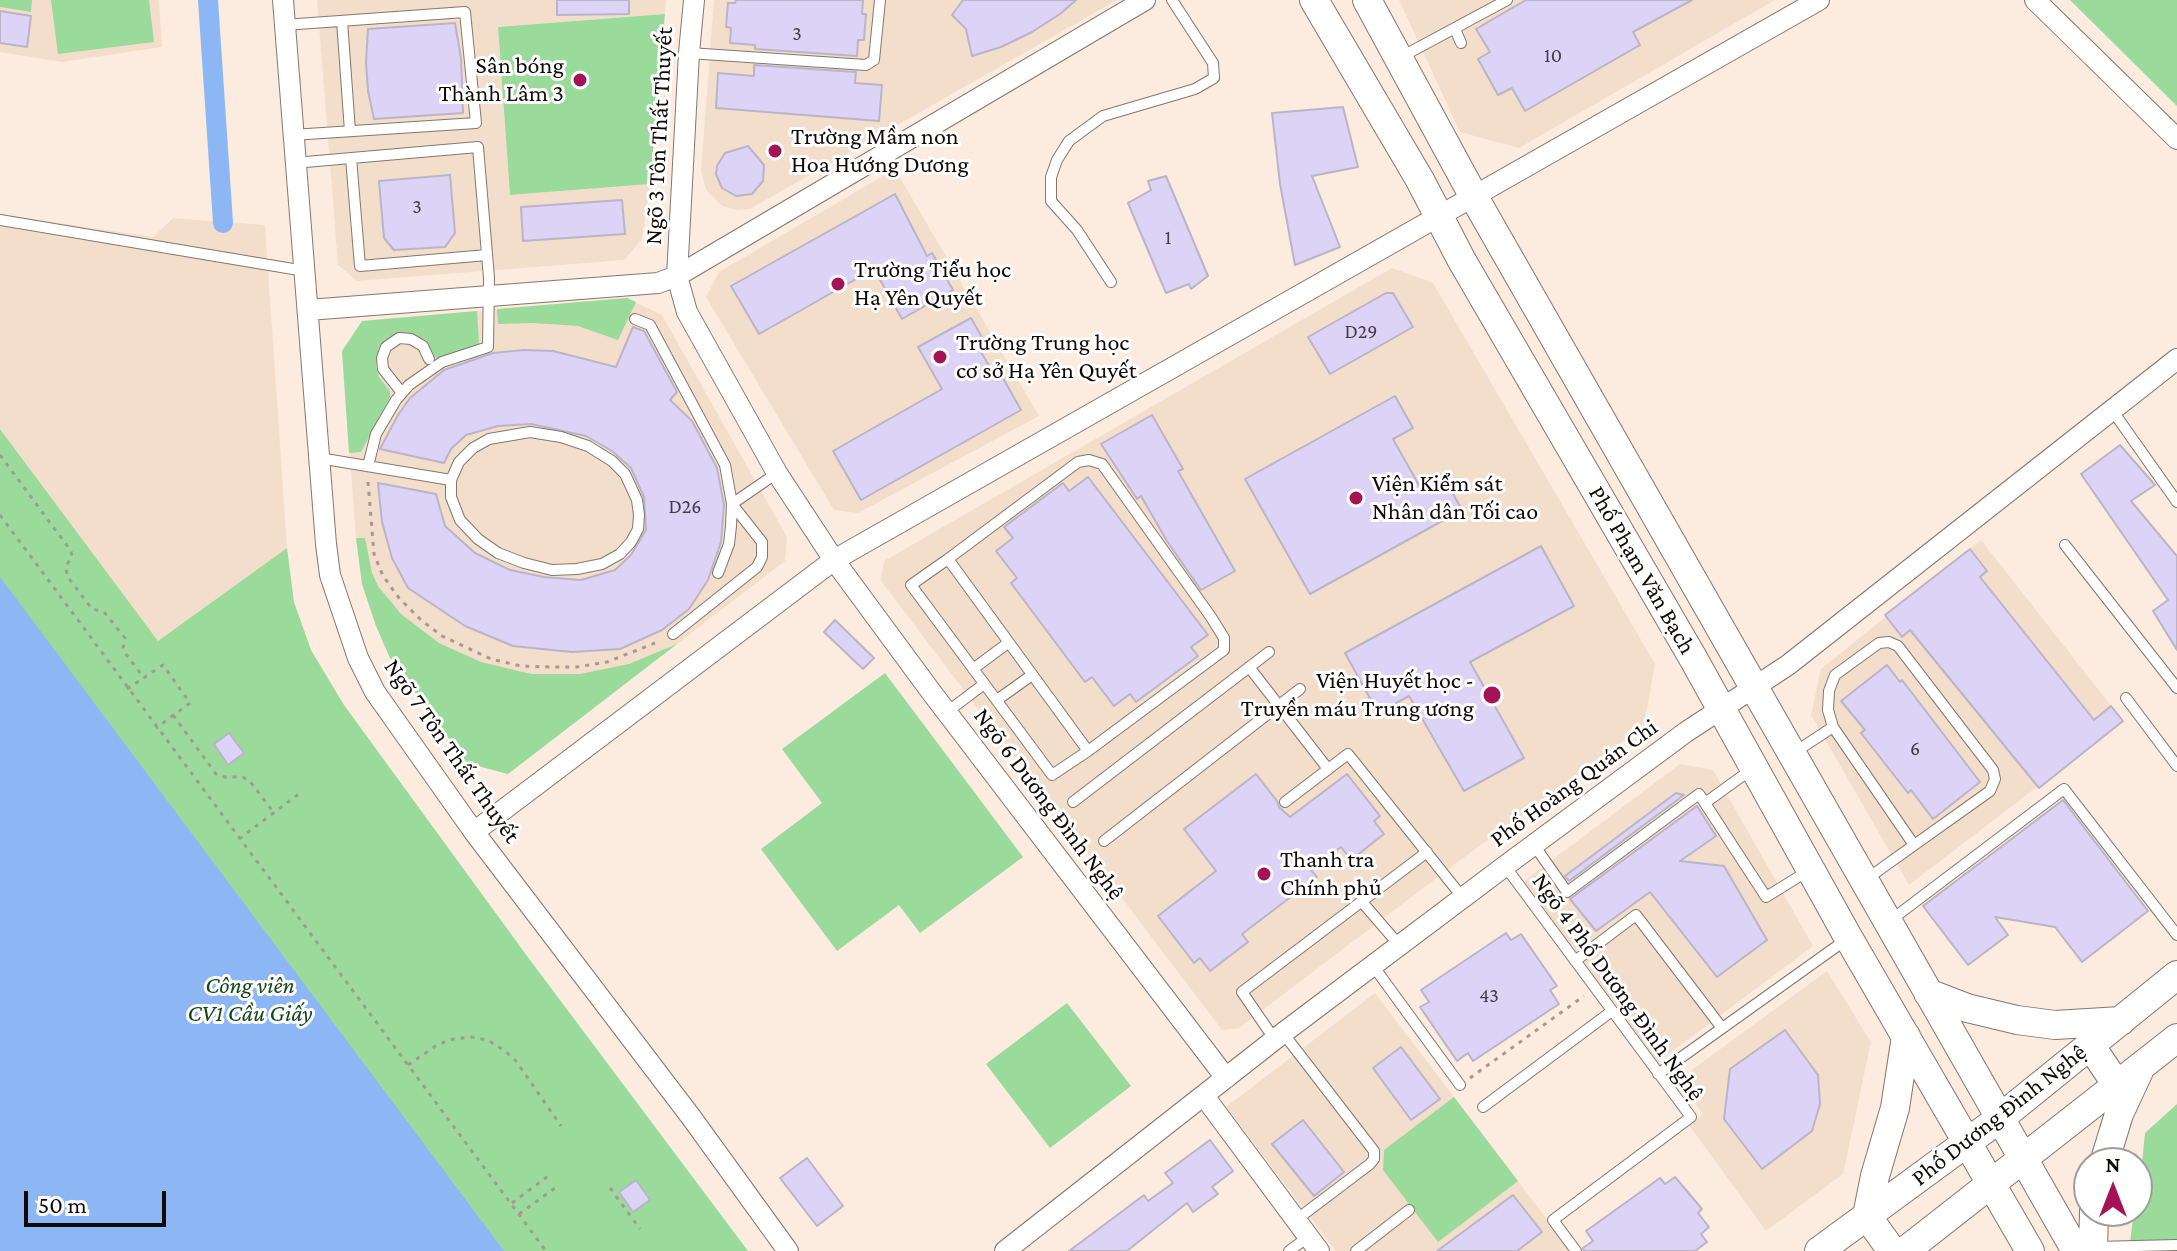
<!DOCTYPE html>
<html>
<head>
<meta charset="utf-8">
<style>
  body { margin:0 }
  #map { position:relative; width:2177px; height:1251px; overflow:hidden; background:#fcecdf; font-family:"Crimson Pro",serif }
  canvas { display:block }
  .north { position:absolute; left:2073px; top:1147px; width:80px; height:80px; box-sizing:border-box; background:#fff; border:2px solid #9f9d9b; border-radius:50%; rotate:0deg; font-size:22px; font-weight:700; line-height:32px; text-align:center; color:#0f0a06 }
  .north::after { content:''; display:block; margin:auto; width:28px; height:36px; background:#a41356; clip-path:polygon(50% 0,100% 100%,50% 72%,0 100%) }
  .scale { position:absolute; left:24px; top:1191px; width:142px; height:36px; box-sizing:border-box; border:4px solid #0f0a06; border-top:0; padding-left:10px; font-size:24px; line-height:28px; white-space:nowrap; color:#0f0a06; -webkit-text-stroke:6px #fff; paint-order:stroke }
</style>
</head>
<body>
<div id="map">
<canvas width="2177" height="1251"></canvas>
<div class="north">N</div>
<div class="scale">50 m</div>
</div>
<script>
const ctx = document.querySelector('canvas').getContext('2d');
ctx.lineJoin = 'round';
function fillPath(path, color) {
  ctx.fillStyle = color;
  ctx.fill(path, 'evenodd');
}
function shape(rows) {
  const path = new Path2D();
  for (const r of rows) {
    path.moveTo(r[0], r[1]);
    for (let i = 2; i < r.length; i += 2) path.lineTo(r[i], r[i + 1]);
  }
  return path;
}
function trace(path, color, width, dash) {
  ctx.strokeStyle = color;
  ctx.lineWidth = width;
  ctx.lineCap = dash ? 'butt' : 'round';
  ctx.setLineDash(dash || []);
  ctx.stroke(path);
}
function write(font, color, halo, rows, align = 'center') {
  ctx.font = font + ' "Crimson Pro",serif';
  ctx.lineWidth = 6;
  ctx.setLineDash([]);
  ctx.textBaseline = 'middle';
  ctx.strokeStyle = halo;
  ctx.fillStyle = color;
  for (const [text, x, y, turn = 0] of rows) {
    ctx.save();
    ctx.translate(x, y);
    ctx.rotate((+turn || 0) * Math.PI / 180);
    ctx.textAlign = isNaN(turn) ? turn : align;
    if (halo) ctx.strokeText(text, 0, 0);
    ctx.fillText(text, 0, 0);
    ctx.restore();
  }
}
fillPath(shape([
  [0,0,159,0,162,47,62,62,0,52],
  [317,0,666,0,665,14,498,27,510,195,650,184,642,239,624,260,357,281,338,265],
  [714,0,1117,0,750,209,736,210,722,206,706,190,701,171],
  [1399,0,1775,0,1519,148,1460,132],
  [895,169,1039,416,858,513,834,510,706,297,719,272],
  [0,214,153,237,173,218,265,225,287,548,158,641,0,429],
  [1392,268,1433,283,1655,664,1644,726,1459,861,1239,1028,1222,1030,881,581,884,561],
  [627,298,662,315,787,537,785,561,508,774,467,763,390,658,376,626,362,584,356,538,342,351,362,321],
  [1981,540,2123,721,1909,885,1811,715,1821,669],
  [1680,764,1713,770,1813,946,1658,1062,1524,881],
  [1827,971,1871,1042,1843,1174,1766,1231,1689,1125,1703,1114,1678,1080],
  [1375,993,1518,1181,1571,1251,1336,1251,1226,1107]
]), '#f3decc');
fillPath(shape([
  [0,0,32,0,31,12,0,7],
  [51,0,149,0,154,42,58,54],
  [2070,0,2177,0,2177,106],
  [665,14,650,184,510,195,498,27],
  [627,298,636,302,618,340,578,326,534,323,498,324,497,309],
  [477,311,479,344,448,355,439,359,435,357,426,340,408,334,395,335,379,347,376,367,379,377,390,391,390,397,361,452,349,453,342,351,362,321],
  [0,429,158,641,287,548,294,602,311,650,344,705,527,956,748,1251,0,1251],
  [356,538,365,538,372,573,378,586,401,614,439,643,481,662,531,674,580,674,629,664,677,644,508,774,467,763,390,658,376,626,362,584],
  [885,673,1023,857,920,933,899,905,837,951,761,849,822,803,782,749],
  [1067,1003,1131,1086,1050,1148,986,1064],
  [1454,1097,1518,1181,1438,1242,1383,1170,1384,1150],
  [2177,1104,2177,1251,2129,1251,2134,1211,2137,1211,2145,1133]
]), '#9ada9a');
fillPath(shape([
  [0,577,504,1251,0,1251]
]), '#8db7f4');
trace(shape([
  [208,0,223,223]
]), '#8db7f4', 20);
const building = shape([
  [557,0,629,0,629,14,557,15,557,0],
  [736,0,863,0,862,14,866,14,864,40,858,40,857,56,755,49,755,45,730,43,731,28,726,27,728,3,735,3,736,0],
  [963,0,1076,0,1060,14,1032,32,1001,47,972,56,966,29,952,15,963,0],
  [1526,0,1692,0,1633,32,1640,45,1525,111,1512,88,1498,95,1478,59,1490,52,1476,29,1526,0],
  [0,11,31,16,27,47,0,43,0,11],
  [455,23,461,58,463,113,374,119,368,91,366,62,368,29,455,23],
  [754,65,856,72,855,83,882,85,879,121,716,108,718,73,754,76,754,65],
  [1343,107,1358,167,1312,176,1340,247,1295,265,1280,184,1272,113,1343,107],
  [748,146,764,165,763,181,752,194,736,196,722,188,716,174,717,166,725,153,748,146],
  [450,175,455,233,445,247,394,250,384,238,379,181,450,175],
  [1166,176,1208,276,1191,289,1189,284,1166,293,1128,203,1151,190,1148,181,1166,176],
  [895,194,927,256,932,253,953,290,902,319,874,269,759,334,731,286,895,194],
  [622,200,625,234,523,241,521,207,622,200],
  [1386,293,1393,293,1413,327,1330,374,1308,337,1386,293],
  [971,318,988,348,981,352,998,381,1003,378,1021,410,861,500,833,451,942,389,918,347,971,318],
  [633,327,644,331,677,392,670,400,692,421,717,468,724,505,721,542,708,580,689,609,662,630,620,649,572,652,513,646,465,626,408,588,392,558,382,522,378,483,436,494,445,526,475,553,510,570,544,577,581,580,615,570,631,555,646,530,644,497,631,468,612,451,586,436,531,424,498,426,466,435,451,449,444,463,380,449,398,415,410,398,444,370,493,353,524,350,553,351,616,367,633,327],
  [1395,396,1413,428,1393,439,1420,487,1442,474,1462,510,1310,594,1245,479,1395,396],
  [1152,415,1183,469,1178,471,1235,571,1201,590,1167,541,1141,496,1137,499,1101,444,1152,415],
  [2120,445,2155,485,2131,501,2177,556,2177,650,2153,611,2168,600,2081,474,2120,445],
  [1088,477,1208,635,1191,647,1198,656,1136,702,1130,694,1114,706,1092,677,1085,682,1011,583,1017,578,996,551,1013,538,1004,527,1063,483,1069,491,1088,477],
  [1541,546,1574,606,1470,662,1524,758,1464,791,1409,696,1378,713,1345,653,1541,546],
  [1970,549,1987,571,1980,577,2094,720,2111,706,2123,721,2039,788,1910,630,1902,637,1885,615,1970,549],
  [835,620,874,658,863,669,824,632,835,620],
  [1887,665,1900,682,1902,680,1980,782,1933,819,1911,790,1908,793,1861,733,1865,730,1841,701,1887,665],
  [229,733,244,753,228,765,214,744,229,733],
  [1256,774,1277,801,1279,807,1290,817,1347,774,1380,816,1374,821,1384,834,1351,860,1341,847,1311,870,1317,877,1242,934,1248,942,1210,971,1200,958,1194,963,1158,916,1216,871,1184,829,1256,774],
  [1676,793,1684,795,1569,881,1565,876,1676,793],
  [2063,800,2148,911,2082,962,2055,927,1995,917,2008,935,1968,965,1923,906,2063,800],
  [1697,806,1716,836,1680,861,1724,866,1767,940,1717,977,1650,892,1596,931,1570,899,1697,806],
  [1506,933,1511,940,1521,934,1557,986,1550,990,1559,1004,1473,1061,1468,1053,1457,1061,1420,1007,1429,1002,1421,990,1506,933],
  [1785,1030,1818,1075,1820,1104,1812,1131,1762,1169,1724,1119,1730,1069,1785,1030],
  [1401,1047,1440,1099,1411,1120,1373,1068,1401,1047],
  [1303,1120,1344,1172,1314,1196,1272,1144,1303,1120],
  [1210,1140,1233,1171,1212,1187,1218,1194,1193,1212,1187,1203,1127,1251,1069,1251,1144,1195,1148,1201,1173,1183,1165,1173,1210,1140],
  [807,1158,843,1206,817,1226,780,1178,807,1158],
  [1675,1177,1702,1209,1698,1213,1709,1227,1701,1234,1707,1242,1695,1251,1584,1251,1583,1248,1593,1241,1586,1231,1660,1178,1665,1184,1675,1177],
  [636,1180,650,1200,633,1212,619,1192,636,1180],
  [1513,1195,1542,1232,1517,1251,1437,1251,1513,1195]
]);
fillPath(building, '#ddd3f7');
trace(building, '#b9b5c6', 2);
const service = shape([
  [342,21,350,131],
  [284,25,465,12,476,123,292,135],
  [1455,29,1461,43],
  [689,53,866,65,874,60,880,0],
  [1401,57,1507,0],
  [351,158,360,266,487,255],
  [294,163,478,147,489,278,488,347,442,362,409,385,396,400,376,434,368,466],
  [0,220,305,271],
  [1111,282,1077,230,1051,201,1051,177,1057,160,1069,141,1103,116,1195,89,1214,78,1213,63,1172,0],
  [635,319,650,325,725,465,732,504,731,526,729,544,718,573],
  [402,393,383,369,382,358,386,347,399,338,411,339,423,346,429,359],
  [2112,410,2177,502],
  [530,432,561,437,588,446,612,461,625,474,637,500,639,515,638,529,631,542,620,554,602,564,577,569,552,570,524,563,498,553,478,539,460,520,451,497,451,480,459,462,473,448,489,439,530,432],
  [319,458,451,480],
  [1089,460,1102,464,1211,617,1224,638,1224,650,1088,751,948,559,1078,462,1089,460],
  [2065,545,2177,688],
  [948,559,911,585,1052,775,1088,751],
  [673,634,757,567,762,557,762,542,732,504,777,473],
  [1249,667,1328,769],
  [973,669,1008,643],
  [2126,698,2177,766],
  [997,700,1032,675],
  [947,712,984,684],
  [1795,752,1833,727],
  [1073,802,1269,652],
  [1285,802,1348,754,1463,898],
  [1705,803,1752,769],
  [1104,841,1300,689],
  [1534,845,1567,892,1699,794,1766,897,1808,871],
  [1505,866,1691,1117,1553,1220,1576,1251],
  [1867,879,1882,868,1990,791,1995,779,1993,770,1898,646,1889,642,1879,643,1835,675,1829,691,1828,710,1833,727,1914,845],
  [1362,902,1400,946],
  [1891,920,2064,789,2177,935],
  [1575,961,1636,915,1722,1028],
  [1374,967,1460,1085],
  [1283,1033,1374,1151,1374,1159,1370,1164,1296,1220],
  [1275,1040,1242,992,1427,852],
  [1658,1074,1847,939],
  [1483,1107,1612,1011],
  [2095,1247,2177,1245],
  [1289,1251,1308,1237],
  [1356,1251,1409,1210]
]);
const minor = shape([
  [283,0,326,544,330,575,358,658,375,692,474,832,691,1117,788,1251],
  [694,0,689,53,677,276,687,312,777,473,834,560,932,693,1226,1078],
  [2035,0,2177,139],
  [308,310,658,283,677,276,1145,0],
  [474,832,834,560,1819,0],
  [1204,1096,1319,1251],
  [1005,1251,1283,1033,1505,866,1686,732,1788,665,2177,359]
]);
const secondary = shape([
  [1314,0,1420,180,1461,259,1693,658,1848,937,2030,1251],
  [1367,0,1474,197,2076,1251],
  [1928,993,1967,1008,2017,1020,2055,1025,2121,1021],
  [2090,1045,2117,1085],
  [2104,1163,2119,1114,2139,1071],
  [1819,1251,1999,1119,2177,975],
  [1892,1251,1867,1216,1875,1176,1895,1108,1906,1036],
  [1905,1251,2177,1038],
  [2093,1251,2094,1211]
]);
trace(service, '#85776b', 12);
trace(minor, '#85776b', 22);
trace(secondary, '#85776b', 30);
trace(shape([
  [0,455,71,551,72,556,66,566,67,576,92,609,104,612,125,638,123,648,125,653,144,678],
  [368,482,374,554,383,576,399,598,421,620,442,636,491,659,521,666,549,667,577,667,607,662,655,643],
  [0,515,546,1251],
  [127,689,163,665,190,703,156,728],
  [173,715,216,774,225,777,242,777,249,780,274,813],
  [239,839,300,793],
  [408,1065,437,1045,453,1039,471,1037,488,1040,505,1051,516,1061,561,1126],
  [1470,1078,1584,996],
  [610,1188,640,1229],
  [512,1203,551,1174],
  [519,1214,559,1185]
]), '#a69a90', 3, [4, 6]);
trace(service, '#fff', 10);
trace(minor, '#fff', 20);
trace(secondary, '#fff', 28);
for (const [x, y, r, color] of [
  [580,80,8,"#a41356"],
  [775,151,8,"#a41356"],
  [838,284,8,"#a41356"],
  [940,357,8,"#a41356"],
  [1356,498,8,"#a41356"],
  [1492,695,10,"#a41356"],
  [1264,874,8,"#a41356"]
]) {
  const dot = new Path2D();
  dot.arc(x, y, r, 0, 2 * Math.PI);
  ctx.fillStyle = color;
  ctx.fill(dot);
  trace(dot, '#fff', 3);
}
write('20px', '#423c42', null, [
  ["3",797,34],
  ["10",1553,56],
  ["3",417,207],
  ["1",1168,238],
  ["D29",1361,332],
  ["D26",685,507],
  ["6",1915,749],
  ["43",1489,996]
]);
write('24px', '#0f0a06', '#fff', [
  ["Sân bóng",564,66,"right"],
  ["Thành Lâm 3",564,94,"right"],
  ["Trường Mầm non",791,137],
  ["Hoa Hướng Dương",791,165],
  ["Trường Tiểu học",854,270],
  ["Hạ Yên Quyết",854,298],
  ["Trường Trung học",956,343],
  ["cơ sở Hạ Yên Quyết",956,371],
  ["Viện Kiểm sát",1372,484],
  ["Nhân dân Tối cao",1372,512],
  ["Viện Huyết học -",1474,681,"right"],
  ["Truyền máu Trung ương",1474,709,"right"],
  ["Thanh tra",1280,860],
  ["Chính phủ",1280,888]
], 'left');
write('24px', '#0f0a06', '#fff', [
  ["Ngõ 3 Tôn Thất Thuyết",659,136,-87],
  ["Phố Phạm Văn Bạch",1642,570,60],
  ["Ngõ 7 Tôn Thất Thuyết",452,751,55],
  ["Phố Hoàng Quán Chi",1574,783,-36],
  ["Ngõ 6 Dương Đình Nghệ",1049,804,53],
  ["Ngõ 4 Phố Dương Đình Nghệ",1618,987,54],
  ["Phố Dương Đình Nghệ",1999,1115,-38]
]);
write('italic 24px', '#154719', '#fff', [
  ["Công viên",250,986],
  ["CV1 Cầu Giấy",250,1014]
]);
</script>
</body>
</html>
